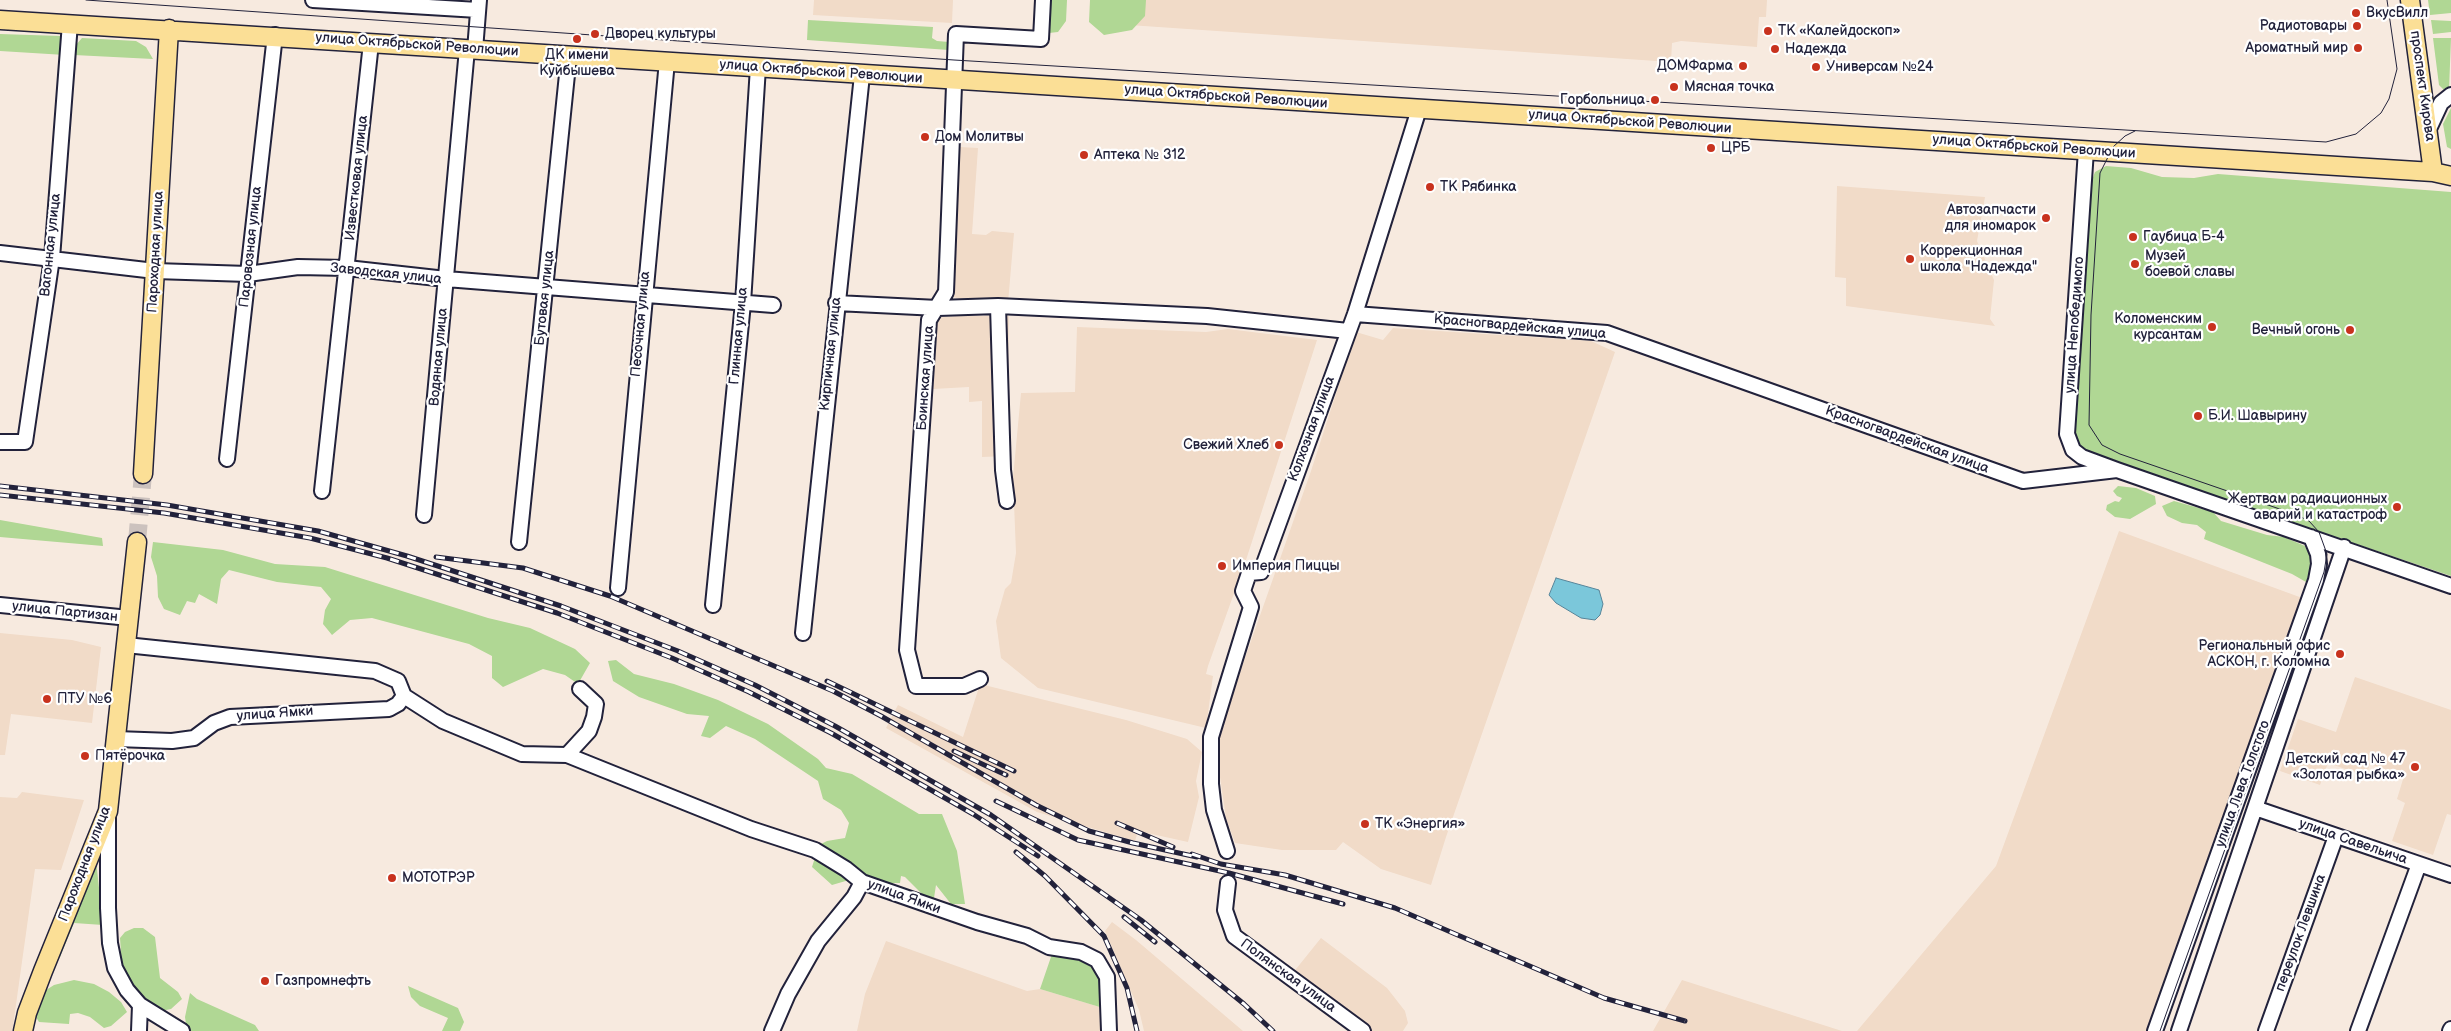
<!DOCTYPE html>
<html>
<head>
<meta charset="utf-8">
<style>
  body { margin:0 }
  canvas { display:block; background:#f7eadf }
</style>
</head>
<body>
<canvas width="2451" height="1031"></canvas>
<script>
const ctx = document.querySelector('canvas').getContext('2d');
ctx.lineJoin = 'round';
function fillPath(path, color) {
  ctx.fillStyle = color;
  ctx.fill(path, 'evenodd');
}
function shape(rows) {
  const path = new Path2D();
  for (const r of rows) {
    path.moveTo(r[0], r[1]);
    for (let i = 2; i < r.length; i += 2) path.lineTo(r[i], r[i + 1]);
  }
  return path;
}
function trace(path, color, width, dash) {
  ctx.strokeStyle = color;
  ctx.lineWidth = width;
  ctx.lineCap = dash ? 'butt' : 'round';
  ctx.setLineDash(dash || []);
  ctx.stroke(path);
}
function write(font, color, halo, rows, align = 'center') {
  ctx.font = font + ' "Balsamiq Sans",sans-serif';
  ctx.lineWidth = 4.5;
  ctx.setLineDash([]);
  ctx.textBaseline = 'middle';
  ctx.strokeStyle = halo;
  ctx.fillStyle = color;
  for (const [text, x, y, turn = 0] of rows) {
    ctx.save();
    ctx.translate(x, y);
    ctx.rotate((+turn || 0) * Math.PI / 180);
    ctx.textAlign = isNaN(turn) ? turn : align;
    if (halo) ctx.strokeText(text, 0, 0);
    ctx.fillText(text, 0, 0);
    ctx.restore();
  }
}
fillPath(shape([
  [814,0,953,0,952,23,813,15],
  [1130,0,1767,0,1766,17,1759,17,1757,47,1681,41,1672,43,1671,62,1129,25],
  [960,147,978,148,972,234,986,235,992,231,1014,233,1008,303,967,302,949,295],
  [1837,186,1985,197,1977,241,1994,280,1990,319,1995,326,1846,306,1846,278,1835,277],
  [956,316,1009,316,1007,456,982,457,982,401,969,402,969,387,933,389,936,318],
  [1077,327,1206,332,1228,329,1317,340,1247,557,1208,666,1206,674,1213,676,1206,728,1038,688,1001,658,996,621,1005,589,1011,583,1016,553,1013,478,1021,393,1075,392],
  [1393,328,1591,341,1615,352,1446,837,1431,885,1381,869,1343,842,1336,850,1282,850,1235,843,1226,818,1215,743,1311,471,1356,332,1383,340],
  [2119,531,2305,599,2148,1031,1857,1031,1996,866],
  [0,633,72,640,101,647,92,723,11,714,5,755,0,755],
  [2355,677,2451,710,2451,815,2447,814,2433,855,2392,841,2405,803,2397,799,2404,776,2370,764,2366,776,2328,763,2320,785,2280,771,2298,719,2336,732],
  [980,684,1126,720,1187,739,1202,752,1196,781,1199,797,1188,842,1138,831,1135,841,1037,812,886,728,898,705,963,737],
  [22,792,84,800,61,870,35,869,13,1026,12,1031,0,1031,0,797,17,798],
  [1112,922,1136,940,1243,1031,1144,1031,1139,1010,1105,931],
  [1321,938,1387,988,1405,1011,1408,1023,1403,1031,1370,1031,1292,974],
  [886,941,1027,991,1040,989,1103,1008,1103,1031,857,1031,865,994],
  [1682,980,1842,1031,1653,1031]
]), '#f1dbc8');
fillPath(shape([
  [1046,0,1067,0,1066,21,1058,32,1049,33,1044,29],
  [1090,0,1146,0,1145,16,1132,30,1104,35,1089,22],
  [2428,0,2451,0,2451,13,2430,15],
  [808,20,933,27,932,38,937,41,949,42,949,50,807,40],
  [2431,20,2451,21,2451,32,2433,34],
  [0,34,61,36,66,41,65,55,0,51],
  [82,38,136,41,146,47,153,59,74,55,75,46],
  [2433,38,2451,38,2449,90,2444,90,2439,85],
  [2451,108,2451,149,2447,147,2443,124],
  [2106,166,2131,168,2162,177,2194,178,2218,174,2451,192,2451,576,2090,454,2078,446,2073,433,2091,183,2095,172],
  [2118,486,2136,488,2155,496,2156,504,2130,519,2115,517,2106,510,2107,505,2115,501,2119,502,2122,498,2117,496,2113,491],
  [2174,501,2213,512,2221,521,2267,535,2284,537,2305,546,2314,563,2312,573,2306,582,2292,574,2204,539,2206,532,2197,525,2182,523,2167,516,2162,506],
  [0,520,102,538,103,546,0,537],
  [153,542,223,550,275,564,325,567,488,618,530,628,575,649,590,663,578,684,565,675,543,669,503,687,492,678,492,656,469,644,372,618,350,620,332,635,323,624,325,610,331,599,321,587,277,582,229,570,221,579,217,604,199,594,195,603,187,601,180,615,164,609,158,597,157,576,151,557],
  [616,660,634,674,674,684,718,700,768,724,818,759,826,768,852,774,919,814,942,814,957,851,965,904,951,904,936,885,934,898,926,898,905,877,901,876,900,883,882,883,869,878,858,870,849,880,832,885,812,867,819,845,827,841,845,838,849,823,841,810,823,799,818,781,755,739,726,726,710,738,701,736,709,716,687,714,639,697,613,681,608,661],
  [96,860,103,925,74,923,60,957,55,955],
  [134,928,143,928,155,937,160,978,178,992,182,999,171,1009,161,1011,144,1000,131,986,122,966,120,938,125,932],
  [1052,954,1092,961,1107,985,1103,1008,1040,989],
  [74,980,94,984,109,992,121,1002,127,1012,111,1026,104,1028,90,1017,78,1013,70,1014,69,1024,39,1022,36,1017,36,1006,40,994,54,985],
  [408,986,458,1008,464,1022,460,1031,442,1031,448,1018,420,1006,411,997],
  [190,993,197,999,255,1025,259,1031,191,1031,186,1024,185,1017]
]), '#b0d794');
const water = shape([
  [1556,578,1599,590,1603,604,1600,615,1595,620,1581,618,1556,603,1549,595,1556,578]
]);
fillPath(water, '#7bc7da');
trace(water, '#57859a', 1);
trace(shape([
  [137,542,143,474]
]), '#ccc2be', 18, [18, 9]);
const minor = shape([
  [313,0,478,10],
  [475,50,479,0],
  [2428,131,2441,103,2451,95],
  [2086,150,2067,434,2073,450,2082,457,2117,470,2451,586],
  [0,253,155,271,248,274,298,267,347,268,446,279,773,305],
  [836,303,938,308,998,306,1207,316,1348,331],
  [998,306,1003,470,1007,501],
  [1355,314,1607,333,2023,481,2117,470],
  [0,442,25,442,52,258,70,23],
  [227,459,275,35],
  [322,491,371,43],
  [424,515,467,49],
  [519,542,569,55],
  [618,588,667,61],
  [0,605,129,618],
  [713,605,743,303,758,67],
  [803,633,862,75],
  [126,645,375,671,398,681,404,696,443,721,522,754,567,755,751,829,815,850,846,869,862,882,977,922,1027,936,1049,947,1081,952,1097,960,1107,977,1109,1031],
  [980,679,964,686,916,686,907,650,929,320,946,292,956,34,1041,39,1043,0],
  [116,739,172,741,194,738,214,723,230,717,389,709,398,704,404,696],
  [567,755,589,731,594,717,596,704,580,689],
  [2255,808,2451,875],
  [108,817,108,908,110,943,115,968,127,990,140,1005,182,1031],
  [1227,851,1214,810,1211,784,1211,737,1251,607,1243,591,1249,573,1261,572,1355,314,1419,109],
  [1228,883,1225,910,1234,936,1363,1031],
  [139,1031,140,1005],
  [772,1031,788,994,818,941,854,897,862,882],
  [2155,1031,2316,580,2319,564,2318,554,2311,537],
  [2179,1031,2344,547],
  [2266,1031,2336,836],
  [2358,1031,2419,864],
  [2450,1031,2451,1029]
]);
const major = shape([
  [2410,0,2433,172],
  [0,20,2433,172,2451,176],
  [143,474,169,29],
  [23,1031,27,1013,43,971,108,811,137,542]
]);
trace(minor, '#22223b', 18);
trace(major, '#22223b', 21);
trace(minor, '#fff', 14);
trace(major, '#fbdf96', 18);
trace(shape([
  [86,0,954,60,2326,142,2356,134,2381,113,2389,99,2397,69,2387,0],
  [2135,131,2125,136,2113,147,2100,173,2091,315,2089,425,2102,445,2120,454,2297,515,2309,521,2319,532,2327,554,2324,572,2160,1031]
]), '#22223b', 1);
const rail = shape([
  [0,486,167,505,318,531,407,556,561,606,678,651,755,685,835,726,991,815,1141,920,1244,1004,1273,1031],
  [0,495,164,513,310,538,387,558,557,613,672,658,749,692,831,733,973,814,1038,856],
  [436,557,523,568,610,596,833,691,881,716,1036,805,1089,831,1133,843,1197,857],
  [827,681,1014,771],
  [954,751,1006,775],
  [996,801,1078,840,1229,873,1343,904],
  [1117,823,1173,847],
  [1016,852,1045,876,1104,936,1127,988,1137,1031],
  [1192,854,1221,864,1285,875,1395,908,1604,998,1685,1021],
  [1124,917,1155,942]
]);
trace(rail, '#22223b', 5);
trace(rail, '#fff', 3, [9]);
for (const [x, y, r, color] of [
  [2356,13,5,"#c8321e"],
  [2357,26,5,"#c8321e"],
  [1768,31,5,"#c8321e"],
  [595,34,5,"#c8321e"],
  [577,39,5,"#c8321e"],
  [2358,48,5,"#c8321e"],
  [1775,49,5,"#c8321e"],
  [1743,66,5,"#c8321e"],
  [1816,67,5,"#c8321e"],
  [1674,87,5,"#c8321e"],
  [1655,100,5,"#c8321e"],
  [925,137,5,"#c8321e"],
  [1711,148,5,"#c8321e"],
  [1084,155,5,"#c8321e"],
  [1430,187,5,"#c8321e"],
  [2046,218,5,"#c8321e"],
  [2133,237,5,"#c8321e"],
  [1910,259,5,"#c8321e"],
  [2135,264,5,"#c8321e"],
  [2212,327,5,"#c8321e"],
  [2350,330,5,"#c8321e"],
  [2198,416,5,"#c8321e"],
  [1279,445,5,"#c8321e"],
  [2397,507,5,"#c8321e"],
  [1222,566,5,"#c8321e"],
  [2340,654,5,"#c8321e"],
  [47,699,5,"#c8321e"],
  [85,756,5,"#c8321e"],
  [2415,767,5,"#c8321e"],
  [1365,824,5,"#c8321e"],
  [392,878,5,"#c8321e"],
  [265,981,5,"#c8321e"]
]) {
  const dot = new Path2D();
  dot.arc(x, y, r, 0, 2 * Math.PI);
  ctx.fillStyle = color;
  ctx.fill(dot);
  trace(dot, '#fff', 2);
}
write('14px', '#22223b', '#fff', [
  ["ВкусВилл",2366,13],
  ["Радиотовары",2347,26,"right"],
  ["ТК «Калейдоскоп»",1778,31],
  ["Дворец культуры",605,34],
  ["Ароматный мир",2348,48,"right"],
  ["Надежда",1785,49],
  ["ДК имени",577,55,"center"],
  ["Куйбышева",577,71,"center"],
  ["ДОМФарма",1733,66,"right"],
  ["Универсам №24",1826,67],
  ["Мясная точка",1684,87],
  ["Горбольница",1645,100,"right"],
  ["Дом Молитвы",935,137],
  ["ЦРБ",1721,148],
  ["Аптека № 312",1094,155],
  ["ТК Рябинка",1440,187],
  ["Автозапчасти",2036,210,"right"],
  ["для иномарок",2036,226,"right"],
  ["Гаубица Б-4",2143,237],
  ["Коррекционная",1920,251],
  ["школа \"Надежда\"",1920,267],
  ["Музей",2145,256],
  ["боевой славы",2145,272],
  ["Коломенским",2202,319,"right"],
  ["курсантам",2202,335,"right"],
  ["Вечный огонь",2340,330,"right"],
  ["Б.И. Шавырину",2208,416],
  ["Свежий Хлеб",1269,445,"right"],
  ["Жертвам радиационных",2387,499,"right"],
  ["аварий и катастроф",2387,515,"right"],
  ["Империя Пиццы",1232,566],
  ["Региональный офис",2330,646,"right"],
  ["АСКОН, г. Коломна",2330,662,"right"],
  ["ПТУ №6",57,699],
  ["Пятёрочка",95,756],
  ["Детский сад № 47",2405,759,"right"],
  ["«Золотая рыбка»",2405,775,"right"],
  ["ТК «Энергия»",1375,824],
  ["МОТОТРЭР",402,878],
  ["Газпромнефть",275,981]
], 'left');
write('14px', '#22223b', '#fff', [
  ["улица Октябрьской Революции",417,45,4],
  ["улица Октябрьской Революции",821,72,4],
  ["проспект Кирова",2422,86,82],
  ["улица Октябрьской Революции",1226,97,4],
  ["улица Октябрьской Революции",1630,122,4],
  ["улица Октябрьской Революции",2034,147,4],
  ["Известковая улица",357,178,-84],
  ["Вагонная улица",51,245,-84],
  ["Паровозная улица",251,247,-84],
  ["Пароходная улица",156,252,-87],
  ["Заводская улица",386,274,6],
  ["Бутовая улица",545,298,-84],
  ["Песочная улица",641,324,-85],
  ["улица Непобедимого",2075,325,-86],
  ["Красногвардейская улица",1520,327,5],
  ["Глинная улица",739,336,-85],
  ["Кирпичная улица",831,354,-84],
  ["Водяная улица",439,357,-85],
  ["Боинская улица",926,378,-86],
  ["Колхозная улица",1312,429,-70],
  ["Красногвардейская улица",1907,440,20],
  ["улица Партизан",65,612,6],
  ["улица Ямки",275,714,-4],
  ["улица Льва Толстого",2243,784,-70],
  ["улица Савельича",2353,842,19],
  ["Пароходная улица",85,864,-69],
  ["улица Ямки",904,897,20],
  ["переулок Левшина",2301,933,-70],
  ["Полянская улица",1288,976,36]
]);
</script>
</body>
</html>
